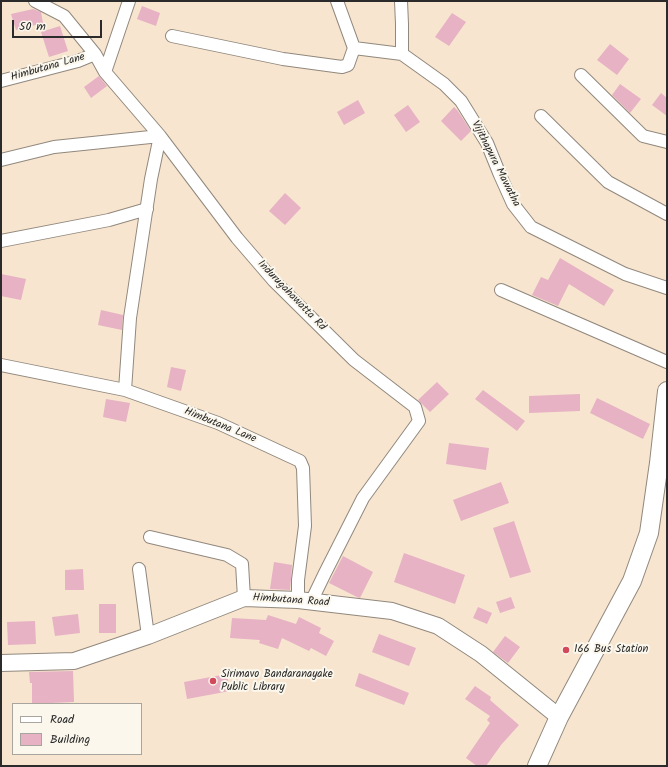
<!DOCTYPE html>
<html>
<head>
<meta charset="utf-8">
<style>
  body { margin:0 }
  #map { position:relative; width:668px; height:767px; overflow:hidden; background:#f7e5cf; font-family:Kalam,sans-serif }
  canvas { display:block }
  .frame { position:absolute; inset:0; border:2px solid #2b2b2b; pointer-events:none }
  .legend { position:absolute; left:12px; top:703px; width:130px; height:52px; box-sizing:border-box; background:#fbf7ec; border:1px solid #a8a59f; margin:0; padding:5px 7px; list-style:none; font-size:12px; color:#2b2b2b }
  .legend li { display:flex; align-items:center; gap:8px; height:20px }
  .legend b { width:20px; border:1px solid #a8a59f }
  .scale { position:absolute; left:12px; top:20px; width:90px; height:18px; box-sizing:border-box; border:2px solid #2b2b2b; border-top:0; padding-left:5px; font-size:12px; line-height:14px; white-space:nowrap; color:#2b2b2b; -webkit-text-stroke:3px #fbf7ec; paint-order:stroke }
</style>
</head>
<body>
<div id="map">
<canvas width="668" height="767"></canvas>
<div class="frame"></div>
<ul class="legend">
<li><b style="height:5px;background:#fff"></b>Road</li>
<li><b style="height:11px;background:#e6b2c4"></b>Building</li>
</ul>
<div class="scale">50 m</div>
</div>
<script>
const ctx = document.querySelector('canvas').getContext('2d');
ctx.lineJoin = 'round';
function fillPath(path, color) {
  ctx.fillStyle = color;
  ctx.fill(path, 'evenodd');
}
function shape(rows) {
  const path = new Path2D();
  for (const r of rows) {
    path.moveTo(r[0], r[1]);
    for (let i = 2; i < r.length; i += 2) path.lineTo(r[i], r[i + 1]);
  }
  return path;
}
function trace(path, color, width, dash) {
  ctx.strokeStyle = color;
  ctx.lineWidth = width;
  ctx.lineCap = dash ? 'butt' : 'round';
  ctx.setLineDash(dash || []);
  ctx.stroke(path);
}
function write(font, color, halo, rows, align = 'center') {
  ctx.font = font + ' Kalam,sans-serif';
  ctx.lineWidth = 4;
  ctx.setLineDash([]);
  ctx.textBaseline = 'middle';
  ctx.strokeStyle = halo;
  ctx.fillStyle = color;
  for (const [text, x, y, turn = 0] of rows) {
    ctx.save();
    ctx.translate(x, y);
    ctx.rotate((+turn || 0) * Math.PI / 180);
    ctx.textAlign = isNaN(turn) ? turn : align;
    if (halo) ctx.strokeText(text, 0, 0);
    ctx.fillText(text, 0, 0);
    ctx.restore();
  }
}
fillPath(shape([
  [142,6,160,13,156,26,137,19],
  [33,9,41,12,43,23,16,30,11,14],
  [452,13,466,22,449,46,435,37],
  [60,26,68,51,49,57,41,32],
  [610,44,629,59,617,75,597,60],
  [99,76,107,86,91,98,84,87],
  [620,84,641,99,630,113,612,95],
  [661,93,667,98,667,116,652,105],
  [358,100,365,113,344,125,337,112],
  [408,105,420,122,406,132,394,115],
  [454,107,458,111,471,131,461,141,441,121],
  [285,193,301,208,285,225,269,211],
  [560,258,614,290,604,306,569,284,558,306,532,295,541,277,548,280],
  [1,274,26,279,21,300,1,296],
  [101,310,123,315,122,330,98,325],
  [171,367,186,370,181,391,167,387],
  [437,382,449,394,430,412,418,400],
  [483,390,525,421,517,431,475,399],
  [580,394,580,411,529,413,529,396],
  [597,398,650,424,643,439,590,413],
  [106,399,130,403,126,422,103,417],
  [449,443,489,448,486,470,446,464],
  [501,482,509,503,461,521,453,500],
  [514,521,531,572,510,578,493,528],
  [404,553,465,575,455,604,394,582],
  [343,556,373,572,360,598,357,597,329,583],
  [274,562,292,565,291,579,290,590,270,589],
  [83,569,84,590,65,590,65,570],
  [511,597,515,608,500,613,496,602],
  [99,604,116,604,116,633,99,633],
  [478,607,492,613,487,624,473,618],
  [78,614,80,633,55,636,52,617],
  [268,615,296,624,299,617,321,628,319,633,334,641,326,656,311,648,309,651,282,638,278,649,259,643,260,640,230,638,232,618,266,620],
  [35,621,36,644,8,645,7,622],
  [379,634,416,648,409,666,372,652],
  [505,636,520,647,508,663,493,652],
  [73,671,74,702,51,703,51,704,32,704,32,683,30,683,29,672],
  [359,673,409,693,404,705,355,686],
  [227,674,230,691,187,699,184,682],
  [475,686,491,697,490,700,519,725,501,745,486,766,477,766,466,758,490,723,487,720,490,716,465,699]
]), '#e6b2c4');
const street = shape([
  [35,1,64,16,95,54,105,72,160,136,237,238,274,281,354,360,415,407,419,421,363,498,325,573,311,602],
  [337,1,354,48,402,54,444,84,461,101,487,143,500,175,513,204,531,227,625,274,667,288],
  [401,1,402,24,402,54],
  [172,36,283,59,342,67,348,65,354,48],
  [105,72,129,1],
  [581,75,643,136,667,142],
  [1,81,78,61,95,54],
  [541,116,608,182,667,214],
  [1,160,54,147,160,136,151,179,130,318,125,390],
  [1,241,109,220,147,209],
  [501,290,667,362],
  [1,365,125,390,218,423,300,461,303,468,305,526,298,580,298,600],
  [150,537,227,555,242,564,244,598],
  [139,569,148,636]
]);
const secondary = shape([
  [1,663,74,661,148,636,244,598,298,600,392,611,438,626,481,654,559,717]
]);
const primary = shape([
  [537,766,559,717,632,581,649,533,659,463,667,391]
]);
trace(street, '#91887d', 14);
trace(secondary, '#91887d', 18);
trace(primary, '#91887d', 20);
trace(street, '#fff', 12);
trace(secondary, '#fff', 16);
trace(primary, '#fff', 18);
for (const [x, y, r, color] of [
  [566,650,4,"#d1495b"],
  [213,681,4,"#d1495b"]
]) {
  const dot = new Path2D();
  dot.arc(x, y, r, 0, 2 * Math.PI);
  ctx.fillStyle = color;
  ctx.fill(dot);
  trace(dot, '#fbf7ec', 1.5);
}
write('11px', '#2b2b2b', '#fbf7ec', [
  ["Himbutana Lane",48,68,-16],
  ["Vijithapura Mawatha",495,164,63],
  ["Indurugahawatta Rd",291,296,46],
  ["Himbutana Lane",220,426,22],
  ["Himbutana Road",291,601,4]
]);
write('11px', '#2b2b2b', '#fbf7ec', [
  ["166 Bus Station",574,650],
  ["Sirimavo Bandaranayake",221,675],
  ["Public Library",221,688]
], 'left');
</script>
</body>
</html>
